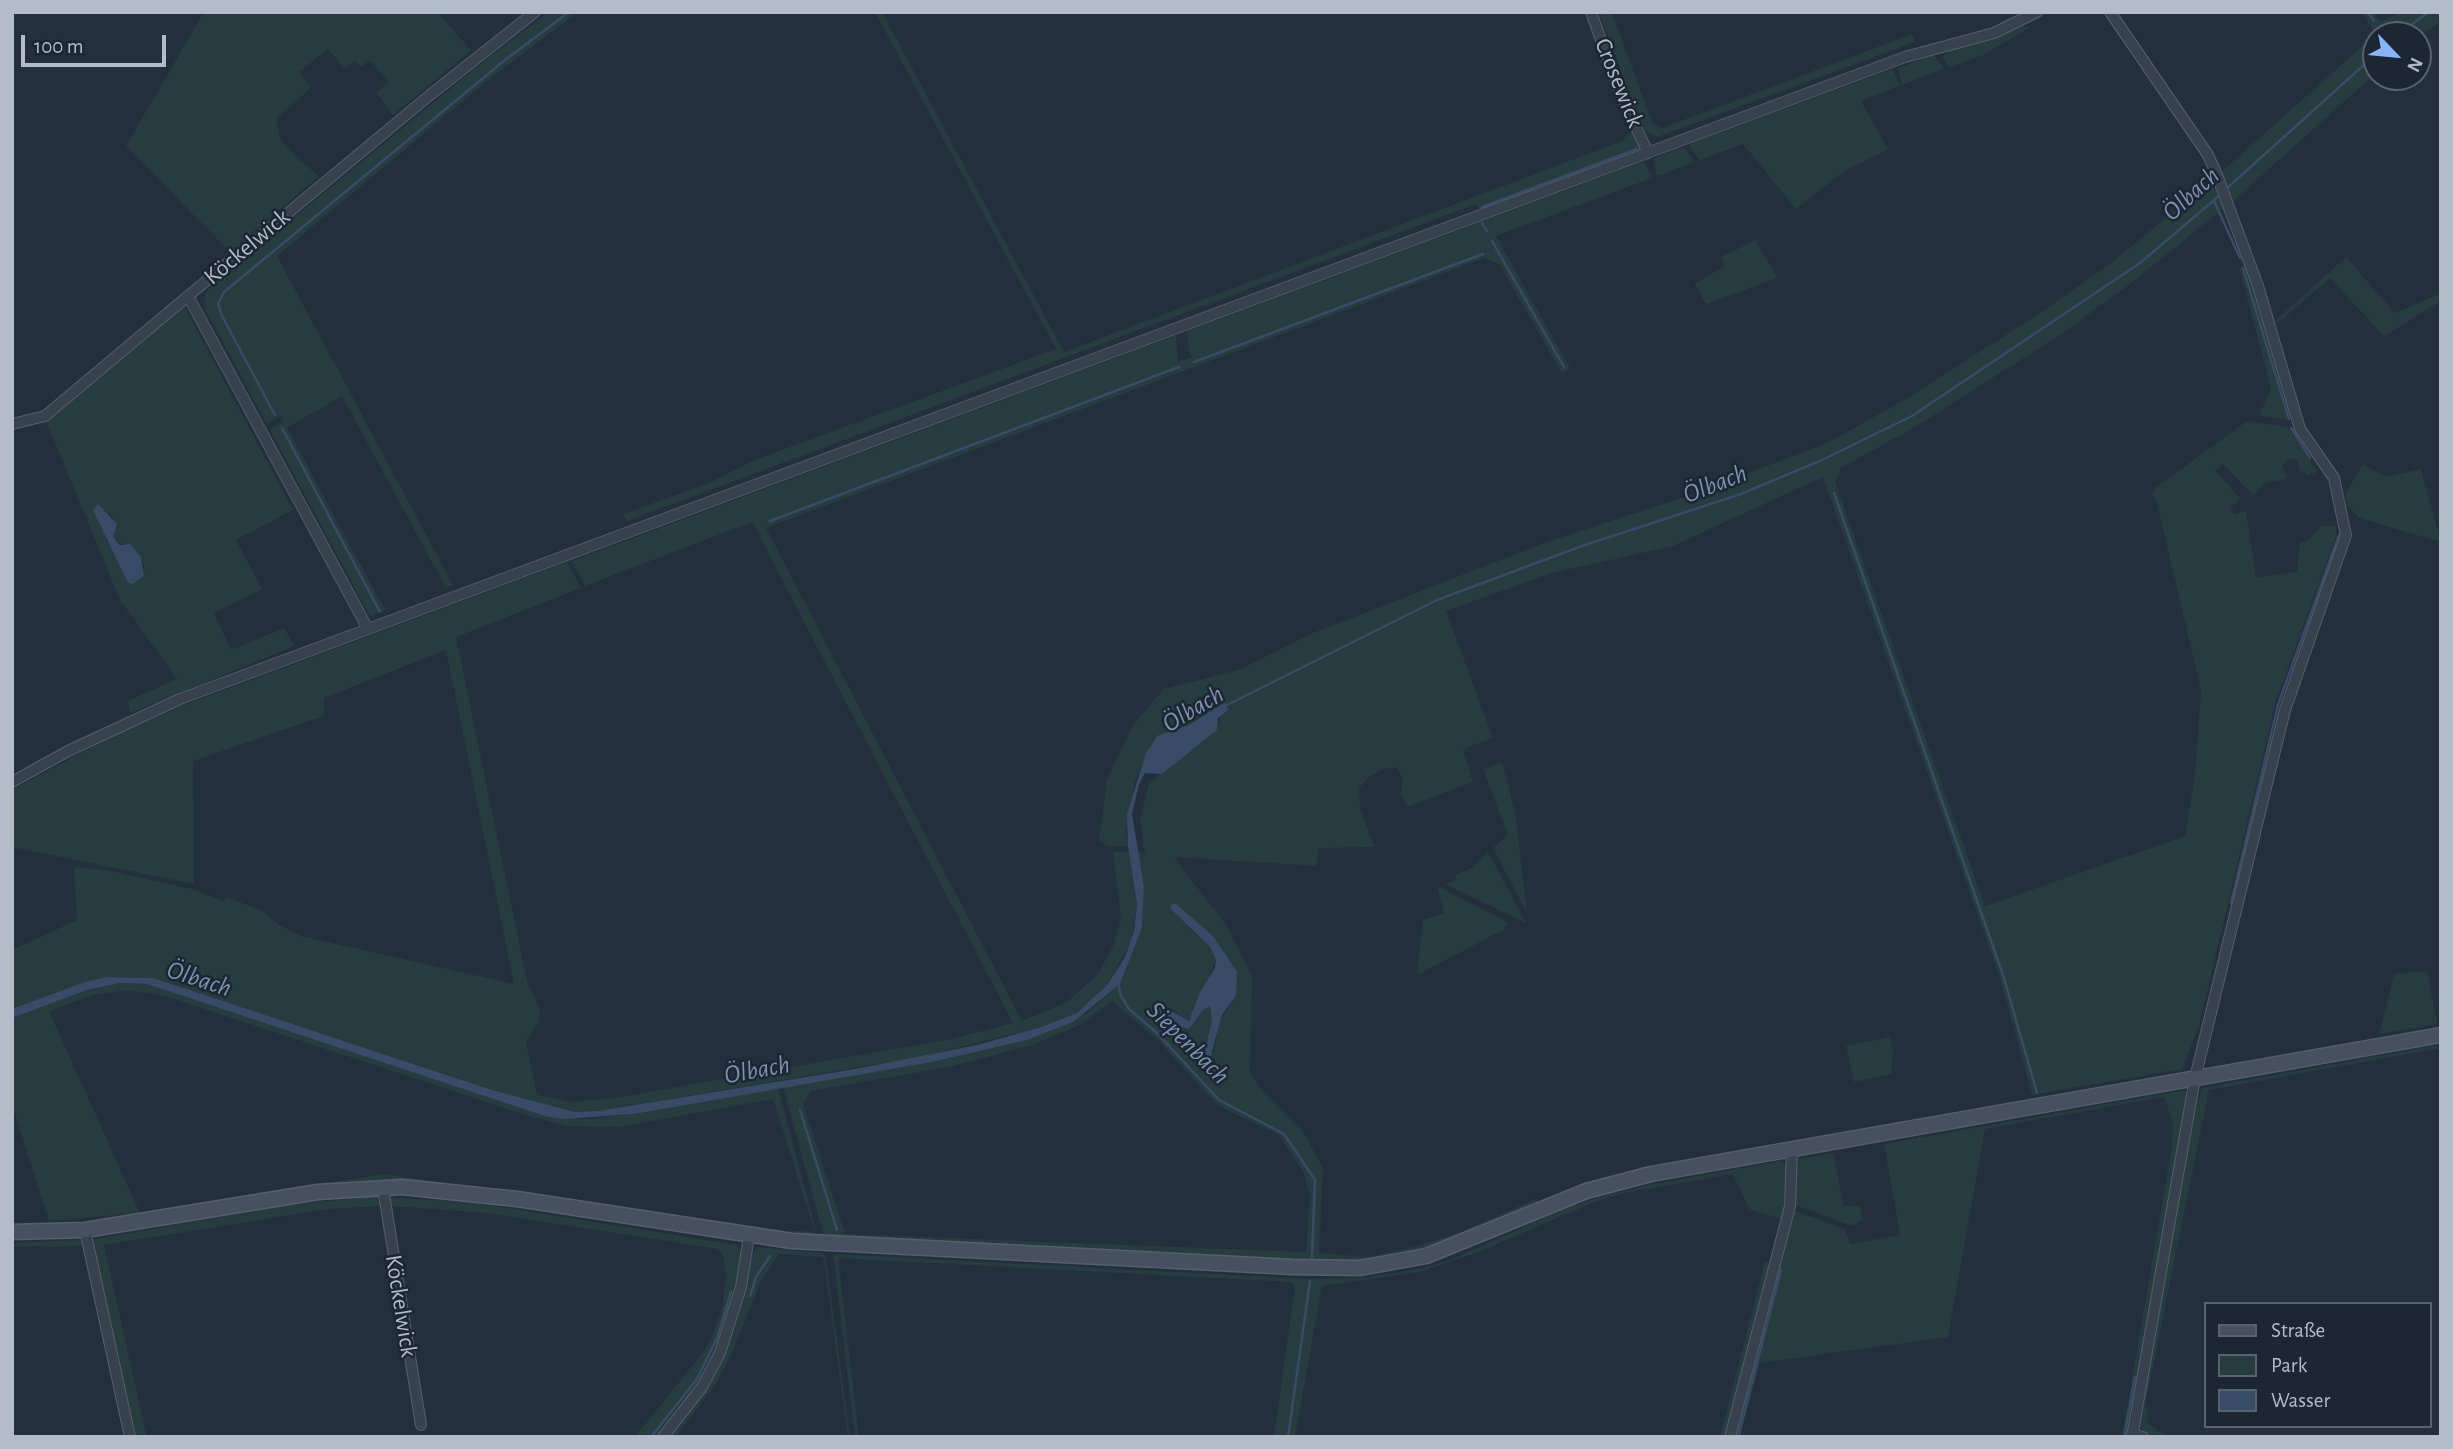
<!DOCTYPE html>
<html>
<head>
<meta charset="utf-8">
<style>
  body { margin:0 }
  #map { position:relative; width:2453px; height:1449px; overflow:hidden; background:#242f3e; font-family:"Alegreya Sans",sans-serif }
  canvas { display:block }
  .frame { position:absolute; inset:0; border:14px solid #b4bcc9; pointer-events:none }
  .legend { position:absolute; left:2204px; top:1302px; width:228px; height:126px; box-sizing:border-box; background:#1d2633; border:2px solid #59626f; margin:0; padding:9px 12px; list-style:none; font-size:21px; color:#b4bcc9 }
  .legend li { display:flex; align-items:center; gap:14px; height:35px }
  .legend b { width:35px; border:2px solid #59626f }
  .north { position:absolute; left:2362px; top:21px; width:70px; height:70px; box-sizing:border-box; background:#1d2633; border:2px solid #59626f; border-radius:50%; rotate:116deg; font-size:19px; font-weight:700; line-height:28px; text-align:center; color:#b4bcc9 }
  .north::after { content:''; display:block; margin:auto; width:24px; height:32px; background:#8ab4f8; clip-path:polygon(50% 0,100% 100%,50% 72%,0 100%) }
  .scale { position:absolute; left:21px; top:35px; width:145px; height:32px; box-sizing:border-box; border:4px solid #b4bcc9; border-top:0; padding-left:9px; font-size:21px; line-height:24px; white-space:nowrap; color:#b4bcc9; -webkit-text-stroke:5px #1d2633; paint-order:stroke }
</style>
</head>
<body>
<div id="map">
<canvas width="2453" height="1449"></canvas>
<div class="frame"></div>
<ul class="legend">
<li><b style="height:9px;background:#465061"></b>Straße</li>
<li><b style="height:19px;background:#263c3f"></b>Park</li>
<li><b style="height:19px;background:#394c67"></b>Wasser</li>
</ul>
<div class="north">N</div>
<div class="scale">100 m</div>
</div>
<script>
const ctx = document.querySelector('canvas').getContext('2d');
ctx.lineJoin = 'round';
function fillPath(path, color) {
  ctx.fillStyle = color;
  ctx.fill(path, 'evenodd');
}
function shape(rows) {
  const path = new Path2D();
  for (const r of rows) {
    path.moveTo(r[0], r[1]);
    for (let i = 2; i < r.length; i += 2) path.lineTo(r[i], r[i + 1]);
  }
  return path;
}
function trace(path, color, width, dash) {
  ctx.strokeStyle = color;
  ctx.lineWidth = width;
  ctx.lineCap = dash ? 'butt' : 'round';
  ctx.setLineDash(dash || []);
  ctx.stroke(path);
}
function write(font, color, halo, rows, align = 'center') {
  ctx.font = font + ' "Alegreya Sans",sans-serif';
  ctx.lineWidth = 5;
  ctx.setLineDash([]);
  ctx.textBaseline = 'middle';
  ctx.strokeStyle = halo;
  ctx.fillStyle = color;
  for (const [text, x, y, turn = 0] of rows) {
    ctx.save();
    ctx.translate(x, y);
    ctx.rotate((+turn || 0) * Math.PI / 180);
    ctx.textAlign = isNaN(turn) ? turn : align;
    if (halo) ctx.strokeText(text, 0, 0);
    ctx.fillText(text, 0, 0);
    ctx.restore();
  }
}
fillPath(shape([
  [204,12,437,12,471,50,393,115,376,93,389,82,370,60,361,67,355,61,345,69,328,49,299,72,311,88,276,119,280,138,295,156,319,176,230,252,126,146],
  [549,12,578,12,488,80,277,256,453,585,446,588,342,396,287,428,385,610,370,616,270,430,283,422,281,416,267,424,205,309,205,296,209,288,234,267,483,62],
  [875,12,882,12,1064,352,1622,141,1632,129,1641,152,1482,212,1476,204,627,521,623,514,709,483,757,459,1056,349],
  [1599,12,1612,12,1652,123,1662,128,1912,34,1915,42,1657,137,1647,132,1639,120],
  [2361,12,2373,12,2380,22,2402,12,2441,12,2441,21,2418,37,2376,35,2376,73,2231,203,2220,173,2376,34],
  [2022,27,2031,27,1985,54,1949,68,1942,57,1948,51],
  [1934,55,1944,69,1902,85,1898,68],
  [1893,69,1899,86,1861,101,1888,149,1846,170,1796,209,1743,144,1700,160,1691,149,1690,145,1693,142],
  [1677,148,1684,148,1695,162,1657,176,1653,159],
  [1638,163,1645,163,1652,178,1496,236,1570,368,1562,373,1499,264,1484,258,766,528,1022,1021,1067,1002,1099,973,1114,944,1121,919,1113,852,1129,852,1137,904,1131,942,1108,984,1077,1013,1038,1028,920,1057,598,1111,575,1112,492,1090,153,978,106,977,12,1009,12,950,77,920,74,867,106,870,192,889,224,901,227,897,262,911,279,925,301,936,514,984,446,650,324,698,324,716,193,761,194,884,12,847,12,790,118,733,187,704,567,562,581,588,456,637,527,981,540,1010,539,1021,526,1041,537,1095,569,1102,614,1098,951,1039,1013,1023,752,522,585,586,572,561,1176,335,1178,362,1192,357,1189,353,1187,331],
  [2214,178,2225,207,2130,284,2060,335,1920,424,1841,468,1835,482,1985,906,2185,836,2195,774,2201,690,2156,499,2152,494,2155,488,2247,421,2288,427,2317,472,2306,476,2305,471,2300,471,2298,461,2290,458,2282,466,2287,476,2284,480,2267,482,2253,495,2223,464,2215,471,2240,498,2230,509,2235,514,2246,511,2256,577,2297,572,2300,542,2307,541,2321,526,2335,526,2337,534,2276,701,2199,1026,2182,1069,2032,1095,1999,975,1823,477,1673,546,1552,573,1446,611,1493,738,1463,749,1473,782,1407,807,1401,793,1403,778,1396,767,1383,769,1368,778,1359,788,1360,807,1374,847,1318,848,1317,866,1174,857,1226,925,1252,975,1250,1072,1263,1092,1303,1132,1323,1168,1319,1253,1367,1257,1414,1247,1461,1232,1538,1198,1537,1205,1490,1227,1402,1258,1335,1263,827,1237,823,1233,783,1087,932,1062,1027,1040,1087,1013,1120,984,1142,928,1144,887,1138,852,1145,853,1140,819,1149,783,1217,730,1221,715,1221,704,1189,725,1165,734,1150,745,1135,782,1126,831,1128,846,1107,846,1099,840,1107,780,1132,726,1164,689,1241,669,1313,633,1544,543,1705,490,1829,442,1906,399,2040,313,2110,264],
  [1200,925,1213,936,1233,1001,1220,1021,1211,1062,1203,1055,1212,1020,1210,1006,1203,1010,1189,1029,1155,1014,1154,1006,1160,1005,1174,1010,1186,1022,1193,1016,1216,960,1210,947,1187,926],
  [1112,1001,1159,1041,1218,1106,1279,1135,1304,1173,1310,1195,1306,1252,845,1234,803,1103,811,1091,954,1066,1032,1045,1080,1025],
  [1756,240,1777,278,1706,304,1695,284,1725,266,1721,257],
  [2346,257,2395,313,2441,293,2441,301,2384,336,2330,278,2277,324,2276,320],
  [2239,267,2247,270,2270,337,2290,410,2289,419,2261,416,2260,413,2271,388],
  [183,304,293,510,236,540,262,589,214,613,231,650,284,628,294,646,130,713,128,701,177,679,120,600,45,418],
  [109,512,115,521,113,536,116,541,131,547,141,557,145,570,108,544,105,534],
  [2363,464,2386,477,2421,469,2441,542,2359,518,2348,506,2345,495],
  [1502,762,1515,812,1527,913,1493,848,1508,835,1483,769],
  [1488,852,1526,923,1445,884,1457,880,1456,875,1473,867],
  [1437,886,1508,922,1503,930,1417,975,1423,920,1444,913],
  [2427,971,2437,1024,2379,1034,2394,974],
  [120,983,147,984,176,992,548,1117,589,1119,634,1114,778,1088,816,1230,811,1237,471,1188,224,1201,222,1199,384,1174,779,1230,815,1232,773,1099,619,1127,566,1126,519,1113,166,996,128,990,93,995,49,1011,140,1213,49,1221,12,1105,12,1018,87,990],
  [1890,1037,1893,1053,1891,1074,1854,1082,1846,1046],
  [2434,1046,2441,1048,2209,1090,2146,1402,2148,1422,2158,1431,2175,1437,2148,1436,2139,1426,2138,1418,2191,1123,2202,1088],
  [2185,1090,2189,1098,2129,1437,2122,1437,2172,1146,2173,1123,2164,1097,1985,1129,1948,1337,1760,1363,1740,1437,1732,1437,1792,1210,1845,1229,1850,1244,1900,1235,1884,1144],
  [1833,1153,1844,1206,1860,1206,1863,1219,1853,1226,1793,1204,1796,1164,1799,1159],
  [1781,1161,1790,1170,1784,1220,1749,1209,1733,1174,1625,1193,1592,1203,1476,1253,1420,1272,1322,1286,1295,1437,1274,1437,1295,1286,1291,1282,838,1258,859,1437,855,1437,833,1254,1311,1279,1369,1277,1422,1268,1452,1259,1560,1211,1603,1196,1653,1184],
  [378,1196,414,1392,411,1393,380,1206,328,1209,104,1245,147,1437,133,1437,93,1247,95,1239,291,1205],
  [389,1197,476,1203,738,1245,742,1256,734,1304,718,1347,702,1381,659,1437,635,1437,704,1351,713,1334,723,1304,726,1276,723,1256,718,1249,487,1213,391,1206,427,1424,423,1424],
  [80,1240,83,1242,128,1437,124,1437,82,1246,12,1247,12,1243],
  [758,1247,823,1253,826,1257,850,1437,848,1437,823,1257,779,1254,761,1281,730,1358,717,1382,676,1437,670,1437,705,1390,725,1352,740,1312,752,1256],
  [1765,1261,1773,1263,1727,1437,1720,1437]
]), '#263c3f');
fillPath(shape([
  [98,504,117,524,113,536,116,541,120,545,130,544,141,557,144,575,133,584,128,583,93,510],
  [1225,702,1228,710,1218,718,1217,730,1162,774,1145,773,1139,784,1132,814,1144,887,1142,928,1120,984,1073,1022,1027,1040,932,1062,634,1114,566,1119,548,1117,147,984,120,983,87,990,12,1018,12,1009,85,982,106,977,153,978,492,1090,575,1112,598,1111,855,1069,977,1045,1038,1028,1077,1013,1108,984,1125,957,1134,931,1137,904,1128,846,1127,814,1146,753,1157,736,1189,725],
  [1175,903,1213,936,1237,972,1236,995,1222,1015,1212,1051,1211,1062,1221,1070,1216,1075,1212,1075,1202,1062,1212,1020,1210,1006,1203,1010,1189,1029,1173,1025,1153,1011,1155,1005,1160,1005,1189,1021,1200,992,1215,968,1216,960,1210,947,1172,910,1170,906]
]), '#394c67');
trace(shape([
  [2368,12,2374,21],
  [2397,35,2429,12],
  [2225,190,2376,54],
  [2214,201,2240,258],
  [1482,207,1637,149],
  [1482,223,1487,231],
  [1492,241,1564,367],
  [2243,268,2289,419],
  [1194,362,1483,254],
  [275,415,222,316,218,304,224,292,505,60,569,12],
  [282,428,380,612],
  [2291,428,2310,458],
  [1834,493,2003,975,2037,1093],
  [770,521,1179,367],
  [1225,706,1437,600,1582,546,1741,494,1822,460,1912,416,2140,263,2220,195],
  [2231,903,2278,705,2339,535],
  [1118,983,1121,996,1129,1009,1157,1033,1219,1100,1284,1134,1315,1180,1312,1257],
  [800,1110,837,1230],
  [750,1296,756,1277,770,1256],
  [651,1437,697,1379,717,1338,731,1292],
  [1288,1437,1310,1281],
  [1738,1437,1781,1270],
  [2124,1437,2135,1377]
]), '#394c67', 2.5);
const minor = shape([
  [1591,12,1619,90,1648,153],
  [2110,12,2208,155,2217,175,2258,286,2300,429,2334,478,2346,535,2285,710,2195,1078,2132,1437],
  [12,424,45,416,188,296],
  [368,629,188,296,430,95,535,12],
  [12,782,68,751,180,699,1905,57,1994,33,2037,12],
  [383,1188,421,1425],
  [85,1230,130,1437],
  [2132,1434,2143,1437],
  [663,1437,702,1387,720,1353,741,1287,749,1236],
  [1730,1437,1790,1206,1792,1149]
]);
const secondary = shape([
  [12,1232,85,1230,318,1192,402,1187,517,1199,792,1241,1293,1267,1360,1268,1426,1256,1586,1191,1651,1174,2441,1035]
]);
trace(minor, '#565f6c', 12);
trace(secondary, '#565f6c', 17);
trace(minor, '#38414e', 10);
trace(secondary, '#465061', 14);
write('24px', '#b4bcc9', '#1d2633', [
  ["Crosewick",1619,83,68],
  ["Köckelwick",247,247,-40],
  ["Köckelwick",401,1306,81]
]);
write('italic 26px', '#7c92b1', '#1d2633', [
  ["Ölbach",2191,194,-42],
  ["Ölbach",1715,484,-21],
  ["Ölbach",1193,709,-31],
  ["Ölbach",199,979,18],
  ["Siepenbach",1188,1043,45],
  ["Ölbach",757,1070,-10]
]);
</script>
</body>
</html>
